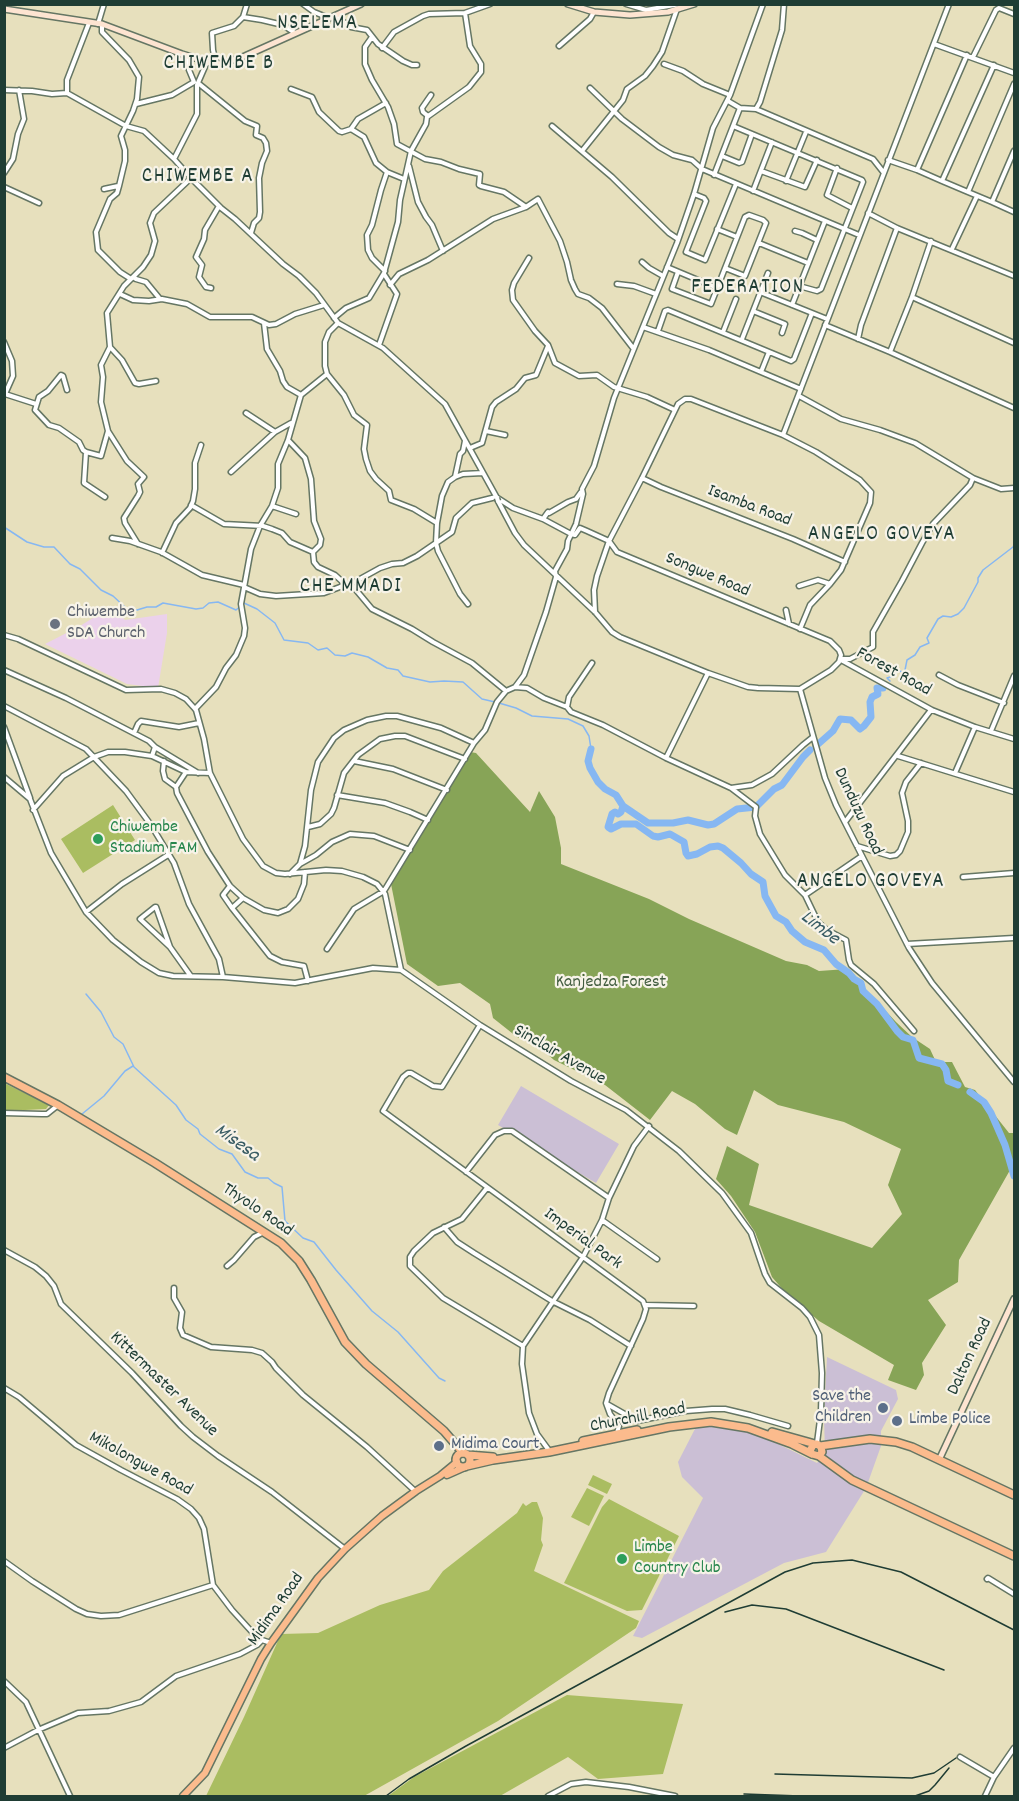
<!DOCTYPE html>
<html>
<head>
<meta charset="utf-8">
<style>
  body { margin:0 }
  #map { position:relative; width:1019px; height:1801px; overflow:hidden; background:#e7e0bd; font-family:Dekko,sans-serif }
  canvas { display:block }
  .frame { position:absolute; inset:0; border:6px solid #1f3d34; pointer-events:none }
</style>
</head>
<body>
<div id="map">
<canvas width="1019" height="1801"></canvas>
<div class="frame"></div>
</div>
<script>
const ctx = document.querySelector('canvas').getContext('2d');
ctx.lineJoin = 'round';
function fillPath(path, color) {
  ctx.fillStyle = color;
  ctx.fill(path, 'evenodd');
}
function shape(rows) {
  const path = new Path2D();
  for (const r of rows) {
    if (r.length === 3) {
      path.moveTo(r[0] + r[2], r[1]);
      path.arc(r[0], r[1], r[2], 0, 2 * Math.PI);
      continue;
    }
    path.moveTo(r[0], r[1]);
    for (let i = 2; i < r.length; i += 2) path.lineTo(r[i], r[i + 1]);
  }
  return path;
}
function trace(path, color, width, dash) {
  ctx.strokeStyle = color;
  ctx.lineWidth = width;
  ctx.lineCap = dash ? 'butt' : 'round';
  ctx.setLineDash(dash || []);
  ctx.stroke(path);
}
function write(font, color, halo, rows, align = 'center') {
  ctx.font = font + ' Dekko,sans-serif';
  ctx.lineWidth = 4.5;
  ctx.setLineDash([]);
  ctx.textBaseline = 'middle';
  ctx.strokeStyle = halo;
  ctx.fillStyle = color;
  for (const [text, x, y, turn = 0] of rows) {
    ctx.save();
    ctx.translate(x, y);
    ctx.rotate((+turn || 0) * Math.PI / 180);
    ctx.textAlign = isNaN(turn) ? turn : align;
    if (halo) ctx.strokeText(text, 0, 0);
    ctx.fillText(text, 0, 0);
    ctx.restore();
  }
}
fillPath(shape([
  [112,606,125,620,167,614,167,633,158,688,127,684,45,644,80,626]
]), '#ebd1eb');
fillPath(shape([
  [521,1086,619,1144,596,1183,498,1125],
  [827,1357,896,1390,898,1399,881,1431,881,1446,866,1488,826,1552,784,1563,642,1638,633,1636,703,1498,682,1477,678,1462,698,1423,738,1429,766,1438,817,1463,825,1453,824,1418]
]), '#cbbfd5');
fillPath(shape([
  [113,805,135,840,83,873,61,839],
  [4,1083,49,1105,46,1109,5,1111],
  [593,1475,612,1484,607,1494,588,1485],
  [587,1488,604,1496,589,1526,571,1517],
  [609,1499,679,1536,642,1610,627,1611,564,1583,602,1507],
  [532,1502,537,1502,543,1518,541,1540,543,1545,534,1571,639,1621,636,1628,498,1721,364,1796,206,1796,244,1717,281,1634,318,1633,380,1605,429,1590,443,1571,517,1513,523,1503,526,1506],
  [567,1695,683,1704,663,1774,598,1779,568,1757,500,1796,388,1796,414,1777]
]), '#aabd61');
fillPath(shape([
  [470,752,476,753,530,812,539,791,555,817,561,848,561,864,649,899,689,919,786,961,807,965,819,971,847,969,896,1022,912,1037,930,1049,936,1062,952,1062,965,1087,975,1090,1009,1133,1014,1133,1014,1163,959,1260,958,1282,928,1300,946,1325,922,1363,924,1375,916,1390,888,1380,894,1365,819,1321,784,1291,772,1277,755,1232,731,1196,716,1179,727,1146,759,1164,749,1205,872,1248,902,1214,888,1185,901,1149,844,1122,778,1105,754,1090,737,1135,725,1129,695,1104,672,1091,650,1120,605,1085,554,1060,537,1045,517,1037,493,1018,490,1004,460,983,438,986,407,964,391,884]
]), '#87a457');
trace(shape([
  [4,527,27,542,44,547,54,547,70,564,80,569,101,590,113,596,127,609,137,610,147,607,156,607,163,603,196,609,203,608,209,603,218,602,236,610,244,603,257,609,275,623,284,640,308,643,318,650,327,648,335,655,345,656,352,653,368,657,387,668,398,670,403,676,430,682,444,681,463,682,482,699,495,702],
  [890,681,887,678,893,676,896,669,902,672,905,670,907,660,915,655,920,647,929,643,927,638,938,619,943,616,951,617,958,614,964,608,978,582,978,578,983,570,1013,547,1014,545],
  [499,703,516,708,532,716,568,719,583,726,589,736,591,749],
  [86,994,101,1012,114,1037,123,1044,134,1067,176,1105,186,1120,198,1129,200,1134,219,1149,232,1154,245,1172,258,1178,268,1178,274,1183,282,1187,285,1221,303,1238,314,1242,336,1270,372,1311,398,1332,439,1378,445,1381],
  [82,1114,104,1096,125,1071,133,1066]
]), '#86b7f2', 1.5);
trace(shape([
  [816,746,833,731,840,719,851,720,860,729,864,726,871,717,870,702,872,697,878,694,877,688,883,688],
  [591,749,588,761,590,768,598,782,605,789,616,795,623,806,621,812,618,814,615,812,612,814,608,827,611,829,621,824,636,824,653,836,658,837,670,834,684,842,686,853,688,856,697,854,710,847,718,846,723,848,741,863,751,874,763,882,765,896,776,916,786,922,792,931,805,942,824,950,836,964,849,973,854,979,861,983,863,991,877,1004,897,1031,903,1037,913,1040,919,1058,942,1064,946,1070,948,1081,958,1085],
  [623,806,648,823,673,823,688,820,708,825,714,824,737,809,756,807,774,789,782,785,803,757,810,750],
  [970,1092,984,1102,991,1113,1005,1145,1014,1176]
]), '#86b7f2', 7);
const minor = shape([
  [303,4,314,12,329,18],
  [626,4,646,10,680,4],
  [337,15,342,21,351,27,367,30,378,44,403,61,412,65,417,65],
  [243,17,262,20,283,25,295,33],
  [98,24,104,4],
  [102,24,102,32,129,60,139,77,137,99,133,111,121,136,125,150,125,161,119,186,117,193,110,199,96,232,98,250,120,272,131,279],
  [372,37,365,47,365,64,372,80,388,107,394,124,397,144,425,159,441,162,459,169,480,174,479,185,481,186,504,192,526,207],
  [934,44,1014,73],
  [559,46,590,19,594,12],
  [382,48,394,32,423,16,429,14,465,13,490,4],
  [187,56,189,70,194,82],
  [973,57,996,10,999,8,1014,14],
  [216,63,213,50,212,33,234,26,243,17,247,4],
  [664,64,683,71,703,84,730,95],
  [198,83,245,121,257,126,256,135,263,138,266,143,267,151,262,163,259,178,260,212,259,218,254,223,251,233],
  [590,88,622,119,659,147,673,155,692,160,702,169,859,235],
  [291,89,312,97,319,112,339,131,342,132,351,129,364,137,376,163,387,172,404,179],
  [4,90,32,91,52,94,67,93,126,126,144,131,174,159,191,178,221,208,235,219,283,264,299,276,316,293,338,323,383,348,445,404,497,498],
  [67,93,67,80,89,23],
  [728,101,740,108,756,109,873,159,884,173,783,435],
  [136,104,172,95,194,82],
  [756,109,760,102,782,30,784,4],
  [428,116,423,112,422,108,431,95],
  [552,126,612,177,669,233,678,239],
  [733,126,862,180,863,182,821,289,817,291,799,286],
  [351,129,358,119,386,103],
  [582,151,623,100,627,89,645,76,653,66,662,52,677,9],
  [722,156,739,163,742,162,752,134],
  [174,159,197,114,197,85,207,62],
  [888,160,917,170,967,55],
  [409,166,418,202,426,217,432,225,443,251],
  [837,168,827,195,852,208],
  [917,170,942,181,994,65],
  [761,171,805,187,817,160],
  [4,173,13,159,18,134,24,119,19,90],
  [884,173,949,4],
  [714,175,740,108],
  [786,181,806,132],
  [942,181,968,192,1014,84],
  [4,187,39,203],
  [104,189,118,186],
  [753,191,772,142],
  [968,192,992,202,1014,151],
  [694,194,704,198,706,201,686,252,705,260,736,184],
  [992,202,1014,212],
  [868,213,897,228,1014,276],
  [717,229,737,237],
  [795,231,802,233,817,240],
  [759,243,808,263],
  [952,249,977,196],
  [529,258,514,283,512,290,513,300,535,331,548,345,555,363,579,376,597,375,614,387,647,397,675,410],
  [642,262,649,268,663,276],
  [667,267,717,288],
  [385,271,372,258,368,250,367,235,372,225,381,190,387,172],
  [678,272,672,289,711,304,745,217,749,215,763,220,766,223,745,276,725,268],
  [133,277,136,279,146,282,160,299],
  [617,284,634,286,656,294],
  [390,285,399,274,428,260,493,219,526,207,538,199,560,241,567,262,571,280,575,289,578,294,589,298,602,308,633,348],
  [211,288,206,287,199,277,202,265,196,257,204,239,205,230,219,206],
  [760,292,827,319],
  [120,294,133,300,149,301,162,299,187,304,210,317,252,317,269,325,276,324,295,314,324,305],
  [912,297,931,241],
  [792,305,825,221],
  [753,311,785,324,782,333],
  [334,318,346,308,369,298,384,273,398,222,400,200,409,160,411,151,426,124,427,117,469,87,481,72,481,64,470,46,465,13],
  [264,323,267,349,280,371,283,381,287,387,301,395],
  [338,323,329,332,325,342,325,366,327,374,344,395,354,415,367,425,364,449,366,459,370,471,376,479,389,491,391,500,414,509,437,523],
  [825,325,890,352,1014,408],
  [643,327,709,350,801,389],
  [658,331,665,311,668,310,791,361,794,359,812,313],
  [723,332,736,299],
  [742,339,768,273],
  [858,339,861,325,897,228],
  [4,342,12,361,13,376,5,394,36,404],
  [379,345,397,294,384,274],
  [110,347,101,365,103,377,101,402,108,431,127,461,144,477,138,484,140,492,138,496,124,518,125,523,138,544],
  [890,352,912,297,1014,343],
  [761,372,769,352],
  [156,381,139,384,135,383,122,360,110,347,107,313,124,286,143,267,151,255,155,241,150,223,154,213,191,178],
  [67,390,63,376,61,375,48,391,39,397,35,410,49,425,59,428,79,442,83,450,86,452,84,483,105,497],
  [799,396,841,419,880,430,915,443,973,478,970,485,933,524,922,543,902,581,873,632,873,647,850,659,840,659],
  [246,413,275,432],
  [486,431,505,435],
  [288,440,305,458,311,479,314,521,321,539,320,545,313,552,314,562,318,567,335,575,346,585],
  [470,448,482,443,492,407,496,402,516,389,525,378,536,375,548,346],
  [86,452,101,456,108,431],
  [231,472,275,432,291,423],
  [455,477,460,454,463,451,465,441],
  [642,478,661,487,793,539,845,562],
  [973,478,1001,489,1014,488],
  [191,505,224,524,263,526,272,529,282,533,290,542,313,552],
  [272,506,296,514],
  [543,519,548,512,549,513,568,502,576,499,581,492],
  [112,538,130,541,161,552,202,575,244,585],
  [162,553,176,523,190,508,193,501,195,489,195,463,201,445],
  [351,584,372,609,412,629,433,642,472,663,506,691],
  [799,586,818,580,830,584],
  [244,587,260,594,276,596,324,593,340,587,351,584,380,568,392,564,403,563,417,556,452,532,456,518,472,503,496,497,513,508,543,519,571,534,575,535,580,528,587,531,609,541,617,552,830,641,839,650,841,655,839,662,831,670,800,689,758,688,748,687,708,673,620,637,612,632,595,612,524,545,515,533,498,501],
  [468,604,460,594,438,551,436,543,437,523,442,496,448,482,455,477,463,474,483,473],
  [786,610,789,624],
  [595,612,594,590,597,576,609,541,642,478,678,404,685,399,691,399,783,435,816,452,860,480,871,492,870,503,841,570,830,584,810,605,800,629],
  [4,635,18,639,126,690,161,689,175,693,186,699,196,710,204,739,210,773,243,839,263,866,276,873,285,874,326,870,342,871,363,877,377,884,385,894,401,970,480,1025,571,1081,626,1110,679,1151,722,1193,751,1233,765,1274,770,1283,802,1308,810,1317,819,1335,822,1373,821,1412,817,1443],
  [841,660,932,710,975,727,1014,739],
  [4,670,66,698,149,741,155,747,152,756],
  [939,675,958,685,1004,703],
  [515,687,527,688,544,698,567,707,571,712,603,725,666,758,731,788,752,785,772,774,803,745,813,737],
  [800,689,825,778,836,805,909,948,932,983,1014,1082],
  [4,706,86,749,126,791,151,825,174,863,189,904,219,959,223,977],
  [567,707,569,697,592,663],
  [195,709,216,687,226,668,236,655,244,636,245,628,241,604,251,549,260,526,272,506,278,488,278,464,288,440,301,395,327,374],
  [4,727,30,798],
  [991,731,1014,676],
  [134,733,138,724,141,721,179,727,199,723],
  [155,747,198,773],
  [898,756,1014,792],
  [666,758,708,673],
  [164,761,163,771,165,779,176,787],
  [354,761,393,769,447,790],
  [186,772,176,787,177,793,208,852,230,886,243,898,264,910,278,913,288,909,298,899,304,884,305,872],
  [955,773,975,727],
  [4,777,30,799,51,853,86,912,113,940,141,962,159,973,173,976,223,977,295,983,373,968,401,970],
  [731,788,756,807,755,816,760,834,785,875,805,895,818,922,827,930,846,940,849,960,851,965,874,984,914,1031],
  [337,795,385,803,410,812,428,820],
  [33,810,63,776,94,757,108,752,125,752,152,756,186,772,210,773],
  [845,822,931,710],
  [308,827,320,824,331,814,334,808,344,773,358,755,380,739,395,736,405,736,465,759],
  [857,846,890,856,896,855,900,851,908,832,908,821,902,793,906,782,921,763],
  [300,864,316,855,332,842,350,834,374,836,410,850],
  [290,874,300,864,305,846,311,790,318,762,334,738,344,730,367,720,386,716,397,716,441,728,474,743],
  [963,877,1014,873],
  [230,886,223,895,232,908,243,898],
  [805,895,862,856],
  [232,908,270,956,282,962,304,966,308,981],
  [86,912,122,884,168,855],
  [907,944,1014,938],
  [170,947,140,919,155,907,156,907,170,947,190,975],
  [327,949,354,909,384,891,474,743,485,730,497,702,506,691,515,687,524,675,546,612,556,577,555,571,567,549,568,541,576,524,583,494,582,489,594,466,614,398,677,243,694,194,713,128,730,95,763,4],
  [480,1025,442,1087,433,1086,411,1073,408,1073,403,1077,383,1111,643,1301,646,1309,643,1319,609,1393,606,1403,610,1414,619,1426,617,1433],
  [4,1113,42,1114,47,1114,57,1106],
  [466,1172,495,1135,504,1131,512,1131,609,1198],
  [487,1188,462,1219,433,1233,414,1251,410,1257,410,1266,443,1298,523,1346],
  [602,1220,657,1259],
  [444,1227,457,1242,474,1253,552,1301,590,1320,631,1346],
  [4,1250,35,1267,46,1276,54,1286,61,1304,132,1373,181,1426,193,1437,218,1456,272,1492,345,1549],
  [227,1266,234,1260,254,1237,264,1232],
  [174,1288,174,1298,182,1312,180,1328,183,1335,211,1347,252,1350,262,1353,272,1362,276,1368,303,1395,367,1447,415,1491],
  [646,1305,694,1306],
  [4,1388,19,1397,76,1445,121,1470,177,1499,191,1509,199,1518,204,1529,213,1585,232,1610,252,1632,262,1640,271,1643],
  [607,1404,637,1421,686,1411,712,1409,725,1409,750,1415,788,1426],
  [549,1452,548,1449,537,1434,529,1413,522,1364,523,1346,583,1257,602,1220,609,1198,634,1146,649,1126],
  [4,1561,32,1581,76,1609,87,1614,101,1616,119,1615,213,1585],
  [987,1579,988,1578,1014,1594],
  [4,1681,26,1702,70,1796],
  [4,1748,38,1730,78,1713,109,1711,141,1702,176,1676,240,1654,257,1645,262,1640],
  [960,1757,994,1777],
  [548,1796,571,1784,586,1782,629,1787,675,1796],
  [985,1796,994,1777,1014,1748]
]);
const secondary = shape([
  [568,4,594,12,630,15,668,12,694,4],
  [4,9,102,24,182,54,211,63,221,64,245,56,361,4],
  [939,1460,1014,1299]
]);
const primary = shape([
  [447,1475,465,1467],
  [183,1796,205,1773,261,1659,271,1643,318,1578,345,1549,382,1516,416,1491,440,1476,457,1462]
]);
const trunk = shape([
  [4,1077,58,1105,155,1163,281,1243,299,1261,311,1280,345,1342,366,1364,444,1431,463,1453],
  [772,1432,815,1444],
  [583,1441,637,1430],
  [820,1446,870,1439,896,1442,912,1447,1014,1495],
  [463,1460,7],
  [468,1455,493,1457],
  [819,1456,822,1452,821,1447,817,1444,813,1445,810,1451,812,1454,819,1456,852,1480,1014,1556],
  [467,1466,493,1460,549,1452,669,1427,711,1422,748,1428,792,1444,812,1454]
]);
trace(minor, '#657664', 7);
trace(secondary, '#657664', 8);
trace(primary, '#657664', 9);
trace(trunk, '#657664', 10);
trace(minor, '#fff', 4);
trace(secondary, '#fde4d1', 5);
trace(primary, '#fbbb8d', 6);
trace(trunk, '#fbbb8d', 7);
trace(shape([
  [725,1612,752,1605,786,1609,944,1670],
  [775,1774,912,1778,934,1773,956,1758],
  [744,1794,800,1796],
  [386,1796,409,1779,466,1746,785,1572,813,1563,852,1560,901,1572,1014,1630],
  [915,1796,929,1791,935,1785,949,1768]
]), '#1f3d34', 1.5);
const minorBridge = shape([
  [497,498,498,501]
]);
trace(minorBridge, '#657664', 7, []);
trace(minorBridge, '#fff', 4);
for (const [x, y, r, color] of [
  [55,624,6,"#6b7280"],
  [98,839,6,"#2e9e5b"],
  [883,1408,6,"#5c6f8a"],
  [897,1421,6,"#5c6f8a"],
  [439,1446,6,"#5c6f8a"],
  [622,1559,6,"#2e9e5b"]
]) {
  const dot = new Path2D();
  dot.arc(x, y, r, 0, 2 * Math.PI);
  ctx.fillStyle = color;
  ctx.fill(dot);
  trace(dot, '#f7f3e8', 2);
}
write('18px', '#1f3d34', '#f7f3e8', [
  ["Isamba Road",749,507,21],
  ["Songwe Road",707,576,23],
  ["Forest Road",893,673,29],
  ["Dunduzu Road",857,812,65],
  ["Sinclair Avenue",559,1056,30],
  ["Thyolo Road",257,1211,34],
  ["Imperial Park",582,1240,36],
  ["Dalton Road",971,1357,-65],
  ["Kittermaster Avenue",163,1385,44],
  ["Churchill Road",638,1419,-11],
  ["Mikolongwe Road",140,1465,29],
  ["Midima Road",277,1610,-55]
]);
write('18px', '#5b616d', '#f7f3e8', [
  ["Chiwembe",67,614],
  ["SDA Church",67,635]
], 'left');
write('18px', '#27864d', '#f7f3e8', [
  ["Chiwembe",110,829],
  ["Stadium FAM",110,850],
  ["Limbe",634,1549],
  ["Country Club",634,1570]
], 'left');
write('18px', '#425d3f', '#f7f3e8', [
  ["Kanjedza Forest",611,984]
]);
write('18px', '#4e5e75', '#f7f3e8', [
  ["Save the",871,1398,"right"],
  ["Children",871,1419,"right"],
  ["Limbe Police",909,1421],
  ["Midima Court",451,1446]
], 'left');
write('italic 20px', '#395c64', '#f7f3e8', [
  ["Limbe",819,929,38],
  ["Misesa",236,1144,36]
]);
ctx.letterSpacing = '1.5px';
write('21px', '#1f3d34', '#f7f3e8', [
  ["NSELEMA",318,25],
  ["CHIWEMBE B",219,65],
  ["CHIWEMBE A",198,178],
  ["FEDERATION",748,289],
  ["ANGELO GOVEYA",882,536],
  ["CHE MMADI",351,588],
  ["ANGELO GOVEYA",871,883]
]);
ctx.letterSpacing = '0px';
</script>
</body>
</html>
